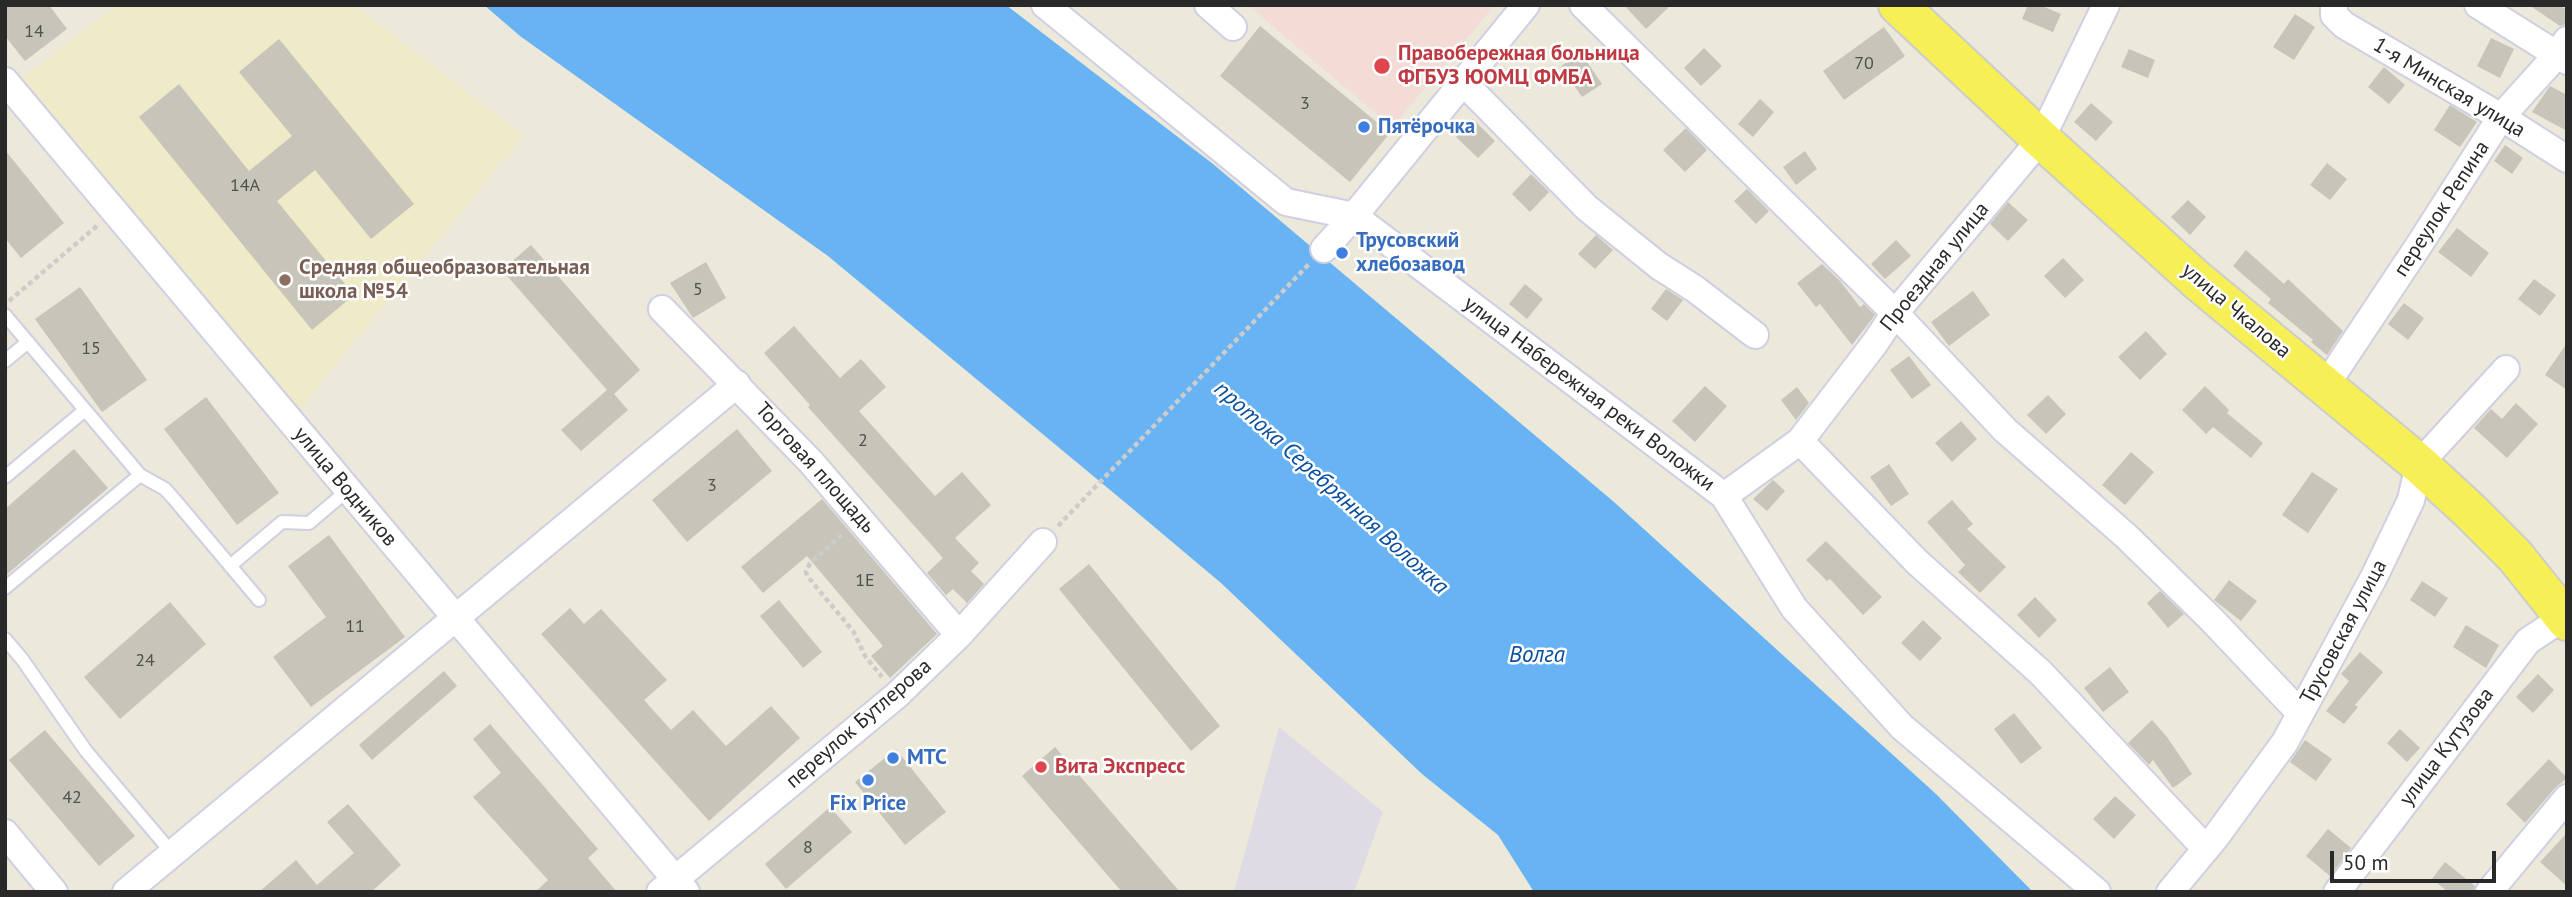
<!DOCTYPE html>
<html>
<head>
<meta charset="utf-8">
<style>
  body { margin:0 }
  #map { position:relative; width:2572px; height:897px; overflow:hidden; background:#ece8da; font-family:"PT Sans",sans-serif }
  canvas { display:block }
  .frame { position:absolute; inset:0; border:7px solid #292929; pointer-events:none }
  .scale { position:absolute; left:2330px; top:851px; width:166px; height:32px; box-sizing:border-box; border:4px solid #292929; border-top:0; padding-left:9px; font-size:21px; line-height:24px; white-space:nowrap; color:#292929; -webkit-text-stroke:5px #fff; paint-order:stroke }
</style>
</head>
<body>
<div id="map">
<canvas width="2572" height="897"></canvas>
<div class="frame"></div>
<div class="scale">50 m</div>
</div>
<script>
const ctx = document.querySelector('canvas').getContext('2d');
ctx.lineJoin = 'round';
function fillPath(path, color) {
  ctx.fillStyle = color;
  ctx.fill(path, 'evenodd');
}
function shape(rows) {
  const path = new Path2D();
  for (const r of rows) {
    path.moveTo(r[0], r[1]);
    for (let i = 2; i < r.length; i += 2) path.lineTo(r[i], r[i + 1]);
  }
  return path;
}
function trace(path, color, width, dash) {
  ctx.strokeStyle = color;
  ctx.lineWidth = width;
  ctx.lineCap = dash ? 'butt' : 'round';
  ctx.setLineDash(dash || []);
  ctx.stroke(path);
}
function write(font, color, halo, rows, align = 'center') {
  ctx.font = font + ' "PT Sans",sans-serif';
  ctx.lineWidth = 5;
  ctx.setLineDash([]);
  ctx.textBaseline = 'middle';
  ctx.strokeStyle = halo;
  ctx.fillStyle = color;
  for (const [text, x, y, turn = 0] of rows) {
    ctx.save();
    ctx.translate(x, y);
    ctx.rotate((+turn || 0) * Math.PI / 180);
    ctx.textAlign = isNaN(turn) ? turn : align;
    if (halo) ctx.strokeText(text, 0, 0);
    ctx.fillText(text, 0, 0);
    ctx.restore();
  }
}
fillPath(shape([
  [1279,727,1383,812,1354,892,1234,892]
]), '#dfdbe4');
fillPath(shape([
  [117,5,354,5,523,136,287,424,5,92]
]), '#efeac8');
fillPath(shape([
  [1248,5,1495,5,1392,127]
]), '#f3dbd6');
fillPath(shape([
  [484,5,1006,5,1213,164,1614,502,1936,794,2033,892,1534,892,1498,835,1422,774,1221,583,1133,509,828,256,520,36]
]), '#68b3f3');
fillPath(shape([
  [5,5,49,5,67,29,25,61,5,36],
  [1624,5,1671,5,1646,29],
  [2028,5,2040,5,2061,14,2053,32,2022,19],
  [2529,5,2559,5,2567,10,2567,24,2560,26],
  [2295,14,2315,27,2294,60,2273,47],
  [1260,26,1390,133,1350,182,1220,76],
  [1884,27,1905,56,1844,100,1823,71],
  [2491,38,2514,49,2500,78,2477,66],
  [279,39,414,204,371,239,315,170,277,201,354,295,312,330,139,117,179,84,249,171,292,136,239,72],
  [1704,48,1722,66,1701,86,1684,68],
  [2129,49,2155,60,2148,78,2121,67],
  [1581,53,1602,84,1582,97,1561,66],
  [2384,67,2405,85,2389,104,2368,87],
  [2550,86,2567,95,2567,131,2532,112],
  [1760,99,1774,112,1753,137,1738,124],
  [2091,103,2113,122,2096,141,2074,122],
  [2450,105,2477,122,2460,147,2434,130],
  [1473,119,1495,141,1478,158,1456,137],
  [1686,128,1707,150,1685,172,1663,150],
  [2505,145,2523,158,2512,174,2494,161],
  [5,150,64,223,21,258,5,238],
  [1805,151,1817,169,1796,185,1783,167],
  [2327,163,2347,179,2330,200,2310,185],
  [1531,174,1549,192,1530,212,1512,194],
  [1747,189,1769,211,1756,224,1734,201],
  [2188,200,2206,217,2190,235,2171,217],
  [2008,202,2028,220,2008,241,1990,224],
  [2457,228,2489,253,2471,277,2438,252],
  [1596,235,1613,250,1595,269,1578,254],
  [1896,240,1911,256,1885,279,1871,264],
  [531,245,640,370,614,394,628,410,581,451,561,430,607,390,502,270],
  [2246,250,2284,284,2288,279,2343,331,2327,355,2311,342,2313,340,2268,303,2271,299,2233,266],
  [2063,258,2084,280,2065,298,2044,276],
  [706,262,726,298,693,318,670,283],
  [1822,264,1840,281,1860,307,1864,304,1875,315,1852,345,1820,304,1816,307,1797,283],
  [2534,279,2556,295,2540,316,2518,299],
  [1525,284,1543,299,1527,319,1509,304],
  [80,287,147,380,102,412,35,319],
  [1666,289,1683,300,1667,321,1651,309],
  [1973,291,1990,315,1949,346,1931,322],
  [2404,303,2424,318,2408,340,2388,324],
  [794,326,840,378,861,359,886,387,859,411,935,496,962,472,991,505,955,538,979,563,971,571,984,584,967,603,953,589,946,595,927,573,943,558,808,407,810,405,764,353],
  [2146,331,2167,354,2140,380,2118,357],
  [2567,343,2567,390,2545,375],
  [1909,356,1931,385,1912,399,1890,370],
  [1705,386,1727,406,1695,442,1672,421],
  [2205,386,2229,410,2227,413,2263,443,2251,458,2213,427,2206,434,2182,410],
  [1797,387,1809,403,1796,420,1781,400],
  [2048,395,2066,414,2046,434,2027,415],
  [206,397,279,493,237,525,164,429],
  [2516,403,2538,424,2507,458,2474,428,2491,409,2502,419],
  [1961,421,1977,439,1952,462,1935,443],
  [737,429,772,471,687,542,652,500],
  [74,449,108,488,5,576,5,509],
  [2131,452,2154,472,2125,505,2102,485],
  [1889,464,1909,494,1891,506,1870,477],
  [2312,472,2338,489,2308,533,2282,515],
  [1773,480,1785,491,1767,511,1753,499],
  [822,499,937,634,890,678,871,656,883,646,807,556,763,593,741,567],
  [1952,500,1973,524,1967,529,2006,567,1980,593,1958,572,1965,565,1927,522],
  [329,535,405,637,311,707,273,657,326,617,288,566],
  [1826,541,1882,597,1863,615,1830,579,1827,581,1806,560],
  [1089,564,1220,726,1191,751,1059,589],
  [2229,580,2257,601,2241,621,2214,600],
  [2422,581,2448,598,2435,617,2410,600],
  [2160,591,2184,614,2168,628,2147,603],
  [2035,597,2057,620,2039,638,2017,615],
  [779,600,822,652,803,668,760,616],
  [170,602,206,644,120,719,84,677],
  [570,608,584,624,601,609,667,680,644,700,671,730,693,710,726,746,771,706,800,738,709,821,541,634],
  [1923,620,1942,638,1920,661,1901,643],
  [2466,625,2499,645,2486,668,2453,647],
  [2360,652,2383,672,2355,705,2358,707,2344,724,2326,711,2349,681,2341,674],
  [2110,667,2129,692,2103,712,2084,688],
  [444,671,457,686,372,760,359,745],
  [2538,674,2554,690,2533,713,2516,697],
  [2014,713,2042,748,2021,764,1994,729],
  [2152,720,2167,737,2192,774,2173,788,2153,760,2149,765,2128,743],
  [490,724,598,849,588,858,617,892,535,892,548,880,473,797,501,773,473,739],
  [2400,729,2420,748,2407,762,2387,743],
  [45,730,135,836,99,866,9,760],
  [2305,740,2332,759,2316,781,2290,762],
  [1055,747,1180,892,1122,892,1022,776],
  [896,749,946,812,905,845,855,782],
  [2549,759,2567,778,2555,788,2525,823,2506,804],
  [2115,796,2136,815,2114,839,2093,819],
  [348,804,401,865,371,892,259,892,296,860,317,885,354,853,327,822],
  [830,807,852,832,786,889,765,864],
  [2328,829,2351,848,2330,876,2306,856],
  [2567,833,2567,886,2540,862],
  [2445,862,2475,886,2474,892,2448,892,2432,879]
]), '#c7c4ba');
const lane = shape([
  [5,315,140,475,165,489,174,499,259,600],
  [5,361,28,342],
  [5,477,85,410],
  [230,566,282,522,309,523,348,490],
  [5,588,140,475],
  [5,639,22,659,86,751,172,853]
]);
const street = shape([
  [1045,5,1286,202,1354,216,1724,496,1794,608,1902,727,2097,892],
  [1208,5,1233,27],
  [1583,5,1895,313,2005,430,2126,536,2211,619,2300,713],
  [2334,5,2334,15,2344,25,2501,117,2567,159],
  [2478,5,2567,61],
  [5,81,686,892],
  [1463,82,1587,208,1659,266,1695,289,1755,335],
  [1324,249,1354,216,1526,5],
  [662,309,811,462,959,635],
  [2326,385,2421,242,2501,117,2556,56,2567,40],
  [1800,441,1917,562,2041,673,2206,849],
  [1724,496,1800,441,1875,343,1895,313,2041,139,2106,5],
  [5,833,54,892],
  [126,892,737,384],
  [660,892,897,695,959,635,1043,542],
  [2170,892,2215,838,2285,742,2374,577,2411,500,2419,464,2506,369],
  [2337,892,2528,641,2564,617,2567,612],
  [2489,892,2567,798]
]);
const primary = shape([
  [1898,5,2041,139,2198,281,2419,464,2470,511,2515,556,2567,621]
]);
trace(lane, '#cfcfe3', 16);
trace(street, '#cfcfe3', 30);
trace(primary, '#ccc', 42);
trace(shape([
  [9,301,98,225],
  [1058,526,1309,264],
  [842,535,810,563,806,572,808,577,853,631,865,656,882,677]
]), '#ccc', 4.5, [5, 3.5]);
trace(lane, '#fff', 12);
trace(street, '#fff', 26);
trace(primary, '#f6ef55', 38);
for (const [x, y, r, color] of [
  [1382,66,9,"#e0444e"],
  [1364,127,7,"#3f7fe0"],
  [1342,253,7,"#3f7fe0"],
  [285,280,7,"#8d6e63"],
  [893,758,7,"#3f7fe0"],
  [1041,767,7,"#e0444e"],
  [868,780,7,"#3f7fe0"]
]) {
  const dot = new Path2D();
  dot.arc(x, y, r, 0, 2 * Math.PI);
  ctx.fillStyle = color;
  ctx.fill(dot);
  trace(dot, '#fff', 2.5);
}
write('18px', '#50504d', null, [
  ["14",34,32],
  ["70",1864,64],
  ["3",1305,104],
  ["14А",245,186],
  ["5",698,290],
  ["15",91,349],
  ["2",863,441],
  ["3",712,486],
  ["1Е",865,581],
  ["11",355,627],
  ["24",145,661],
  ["42",72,798],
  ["8",808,848]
]);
write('bold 21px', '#be3a42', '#fff', [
  ["Правобережная больница",1398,54],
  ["ФГБУЗ ЮОМЦ ФМБА",1398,78],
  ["Вита Экспресс",1055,767]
], 'left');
write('21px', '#292929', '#fff', [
  ["1-я Минская улица",2449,88,31],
  ["переулок Репина",2442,209,-57],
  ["Проездная улица",1935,267,-51],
  ["улица Чкалова",2236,311,40],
  ["улица Набережная реки Воложки",1589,394,37],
  ["Торговая площадь",815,468,48],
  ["улица Водников",345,487,50],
  ["Трусовская улица",2344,632,-62],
  ["переулок Бутлерова",859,724,-41],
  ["улица Кутузова",2447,747,-53]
]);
write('bold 21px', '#366cbe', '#fff', [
  ["Пятёрочка",1378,127],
  ["Трусовский",1356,241],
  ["хлебозавод",1356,265],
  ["МТС",907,758],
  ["Fix Price",868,804,"center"]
], 'left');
write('bold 21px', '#785e54', '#fff', [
  ["Средняя общеобразовательная",299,268],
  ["школа №54",299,292]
], 'left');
write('italic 23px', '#084e9e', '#fff', [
  ["протока Серебрянная Воложка",1331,488,42],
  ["Волга",1537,655]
]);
</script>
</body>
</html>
